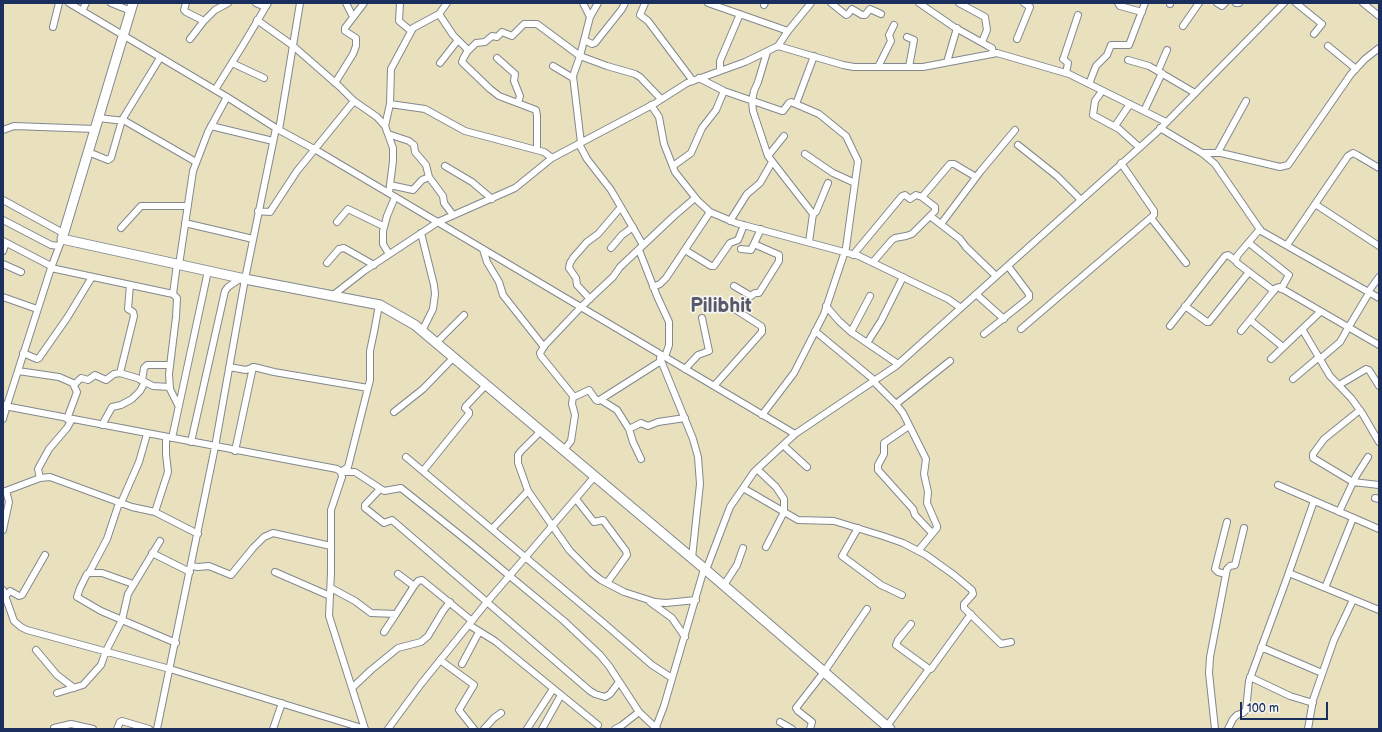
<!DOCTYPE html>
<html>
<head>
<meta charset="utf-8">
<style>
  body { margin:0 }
  #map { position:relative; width:1382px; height:732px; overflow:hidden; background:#e9e0be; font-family:"Balsamiq Sans",sans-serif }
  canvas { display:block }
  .frame { position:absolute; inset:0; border:4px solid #1b2f5e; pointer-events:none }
  .scale { position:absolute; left:1240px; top:702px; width:88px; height:18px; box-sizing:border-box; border:2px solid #1b2f5e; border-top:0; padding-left:5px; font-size:12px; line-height:14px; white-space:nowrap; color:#1b2f5e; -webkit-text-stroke:3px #f6f6f2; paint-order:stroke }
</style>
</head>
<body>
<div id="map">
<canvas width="1382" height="732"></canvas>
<div class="frame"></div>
<div class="scale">100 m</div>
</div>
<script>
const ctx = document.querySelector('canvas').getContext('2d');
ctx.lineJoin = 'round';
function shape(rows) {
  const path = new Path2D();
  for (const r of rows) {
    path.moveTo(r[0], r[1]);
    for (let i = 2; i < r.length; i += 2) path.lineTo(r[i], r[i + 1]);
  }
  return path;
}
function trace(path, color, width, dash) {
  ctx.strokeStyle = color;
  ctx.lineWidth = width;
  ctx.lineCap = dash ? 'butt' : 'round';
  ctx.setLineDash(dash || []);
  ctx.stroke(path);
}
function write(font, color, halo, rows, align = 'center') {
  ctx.font = font + ' "Balsamiq Sans",sans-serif';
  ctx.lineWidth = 3.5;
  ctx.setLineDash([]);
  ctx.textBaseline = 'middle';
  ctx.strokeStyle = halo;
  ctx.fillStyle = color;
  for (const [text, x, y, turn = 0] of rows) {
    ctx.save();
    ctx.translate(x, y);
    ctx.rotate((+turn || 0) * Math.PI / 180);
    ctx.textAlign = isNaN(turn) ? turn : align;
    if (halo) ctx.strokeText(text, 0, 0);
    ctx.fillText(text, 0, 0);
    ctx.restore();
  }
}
const street = shape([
  [69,3,227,97,279,130,316,150,795,434],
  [111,3,131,11],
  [186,3,184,10,186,12,204,21],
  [256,3,265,7],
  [346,3,353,17],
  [400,3,399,21,411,31],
  [583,3,590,17],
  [645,3,640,15,648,21,693,81],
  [708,3,788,31],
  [831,3,846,15,848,14,852,9,862,15,865,15,870,9,881,14],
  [919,3,954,27,988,46,992,48,993,54],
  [959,3,985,17,987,30,982,42],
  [1118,3,1120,6,1142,12],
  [1217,3,1222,6,1225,3],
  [1236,3,1239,3],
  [1296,3,1322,24,1314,34],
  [1363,3,1379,16],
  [1170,4,1170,3],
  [764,5,765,3],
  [82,11,86,3],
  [439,14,453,35,468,50,463,59,462,62,490,89,499,96,536,110,537,116,537,150],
  [257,20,292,45,340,87,354,101,377,117,385,126],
  [1183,26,1199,3],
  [53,27,59,3],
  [907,37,914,40,909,67],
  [190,39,203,22,215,10,228,3],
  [1017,39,1030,7,1024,3],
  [584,40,592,44,595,43,622,9,625,3],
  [778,46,843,65,854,67,923,67,997,53,1069,74,1166,122],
  [1328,46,1356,69],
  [468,51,476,43,485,42,492,36,497,37,502,32,512,36,524,24,537,24,580,56,607,66,635,74,640,77,661,99],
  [767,52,758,82,754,91,752,101,753,111,768,156,813,214,809,242],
  [497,58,515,74,514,81,520,96,518,103],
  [1128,60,1149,66,1195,93],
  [947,62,957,28],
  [232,63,264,78],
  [440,63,458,40],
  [553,66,573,78],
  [878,67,891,41,889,35,894,25],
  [720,71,720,61,740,14],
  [1158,71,1167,50],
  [1066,73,1068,63,1063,59,1064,57,1078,15],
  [699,78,724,91,782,111,783,111,789,103,791,102,819,114,846,136,858,161,846,248,824,314,794,373,762,415],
  [335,83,353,54,356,46,356,38,345,31,345,28,364,3],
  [1089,84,1096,66,1107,55,1111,45,1129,45,1145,3],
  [215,90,243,45,268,3],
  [1102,91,1095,101,1093,115,1119,129,1139,147],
  [390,104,425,109,465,131,544,152,552,158],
  [796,104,814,56],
  [651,105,659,117,664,144,675,172,698,201,710,212,736,223,859,256,948,299,961,308],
  [1144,111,1162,73],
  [98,118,125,121,196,162],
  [211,126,273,141],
  [1115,126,1130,104],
  [1160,128,1202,153,1215,164,1261,231,1379,298],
  [3,130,14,126,95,129],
  [279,130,300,3],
  [388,134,409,141,414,145,415,152,426,165,429,177,443,196,444,203,453,215],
  [581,143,573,76,580,56,590,17,598,3],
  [579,144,587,159,611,190,643,245],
  [1018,145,1057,176,1081,200],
  [88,152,108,160,111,158,122,120,160,58],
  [1218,152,1246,101],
  [1202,153,1221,153,1280,167,1288,165,1351,74,1365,59,1379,48],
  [805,154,833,173,855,183],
  [768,156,784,136],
  [445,166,472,182,492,199],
  [673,166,691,153,702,128,716,110,724,91],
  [390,185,413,190,422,180,429,177],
  [389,193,393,161,393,148,385,126,390,104,391,69,413,28,439,14,447,3],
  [3,200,63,233],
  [1315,204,1379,246],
  [258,211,270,212,297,171,354,101],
  [813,214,816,212,828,183],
  [930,216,960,239,966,247,996,276],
  [1151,218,1186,263],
  [3,220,51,245,59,246],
  [730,221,747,194,760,183,772,162],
  [337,222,348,209,383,226],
  [185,223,253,239],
  [941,224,980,172,1015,130],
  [121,228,141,206,187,206],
  [1260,229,1237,256,1236,261,1237,263,1274,291],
  [421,233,434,285,435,294,433,309,422,331],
  [62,239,51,268,7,405,10,407,337,469,341,472,342,477,331,510,331,573,329,616,365,729],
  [3,241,51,266],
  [1249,243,1289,275,1281,289],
  [1287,245,1348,156,1353,153,1357,155,1379,168],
  [611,248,622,235,633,227],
  [483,249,487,262,499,282,503,295,544,347],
  [741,249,751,250,761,229],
  [639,250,657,296,669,322,669,345,665,357],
  [685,250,711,266,714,266,730,243,738,240,744,225],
  [3,251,6,243],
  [389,254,383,244,383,231,387,216,395,197],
  [853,255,902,196,905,195,910,199,916,195,922,197,950,164,954,164,976,177],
  [873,262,892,240,895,238,906,236,912,234,935,211,935,207,922,197],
  [327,263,339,249,344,248,374,265],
  [3,264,21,272],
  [179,265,193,171,208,132,227,97],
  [51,268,173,294,177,298,176,317,169,374,170,389,178,405],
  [734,286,751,296,755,293,759,293,779,261,779,255,754,244],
  [653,287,660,284,666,278,710,212],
  [1368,292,1379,277],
  [173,294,177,264],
  [976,294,1004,319],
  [332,296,364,271,438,222,515,188,552,158,654,104,687,83,745,62,778,46,788,31,811,3],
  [3,297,37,309],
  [590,299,577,285,576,278,569,268,570,263,573,258,587,242,598,234,621,207],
  [826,306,839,321,851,332,898,364],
  [1185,306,1207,322,1209,322,1249,272],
  [1250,320,1283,347],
  [1170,326,1225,256,1228,255,1236,261],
  [1348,328,1369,293],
  [1021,329,1154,215,1154,211,1121,163],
  [1302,329,1330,376,1351,398,1362,413,1379,442],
  [815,331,874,380],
  [1241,331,1276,288,1279,287,1379,345],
  [851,332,870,296],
  [984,334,1029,298,1029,294,1008,266],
  [436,343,464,315],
  [867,343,881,321,903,277],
  [23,353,37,359,39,358,67,318,92,277],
  [660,358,693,439,698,457,700,484,692,558],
  [1271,359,1320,312],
  [1320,359,1340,342,1348,328],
  [661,361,598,401,596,400,589,390,574,397,541,356,540,353,545,345,581,307,613,277,620,267,674,216,695,198],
  [229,367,246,370,254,367,274,372,368,388],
  [685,369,698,355,709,351,702,318],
  [18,371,59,377,75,384,81,378,88,380,95,375,106,380,114,374,120,373,137,378,153,386,170,387],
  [120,373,134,316,133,312,128,309,130,285],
  [1293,379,1319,357],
  [142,381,144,368,147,365,170,365],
  [873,381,896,404,903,413,926,459,924,474,928,492,927,503,937,526,937,528,918,551],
  [1339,385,1366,369,1369,370,1379,386],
  [714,386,762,332,762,328,761,326,736,310],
  [601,400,617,410,629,429,633,442,641,459],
  [896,404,950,361],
  [3,405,7,405,3,419],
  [1360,410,1324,439,1313,454,1313,458,1353,482,1379,485],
  [394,412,423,389,454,357],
  [67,419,77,392,73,384],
  [102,425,112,407,121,405,132,399,140,391,145,382],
  [909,426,884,443,884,454,878,465,878,470,913,509,915,515,932,533],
  [629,429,641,423,648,426,658,422,685,418],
  [541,431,521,451,518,455,518,463,528,491,570,551,592,573,601,580,624,592,655,602,666,603,696,600],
  [172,438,208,271],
  [191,442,225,291,228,287,241,278],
  [783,445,807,467],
  [564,450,571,441,575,415,572,404,573,396],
  [235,451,253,367],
  [406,457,606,625,652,665,672,678],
  [757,469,776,487,784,499,784,512,766,547],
  [423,471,469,414,469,412,465,408,466,406,486,385],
  [341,472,355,472,384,491,401,488,470,543,564,621,600,655,609,666,639,712,657,729],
  [341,472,348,467,370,380,370,351,374,332,379,305],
  [40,478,38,469,49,449,67,428,72,419],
  [1278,485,1379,529],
  [743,488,798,520,834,521,883,536,903,543,926,555,954,575,972,590,973,594,964,604,964,608,1001,644,1011,642],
  [380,489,365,505,365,508,384,523,392,520,590,691,595,694,605,697,610,694,619,682],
  [3,492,40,478,50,477,132,507,155,512,198,534],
  [1375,498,1379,499],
  [576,499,594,522,603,520,626,551,627,555,607,583],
  [121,503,139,462,147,434],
  [155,512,168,472,166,454,166,438],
  [1339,512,1356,476,1368,457],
  [858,528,842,556,881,585,902,595],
  [492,529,528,491],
  [3,530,9,502,6,491],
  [152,553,190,572],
  [191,566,198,567,209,566,231,575,253,548,264,537,273,533,331,546],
  [706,570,730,507,754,472,795,434,896,366,1157,132,1284,3],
  [275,572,330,596],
  [89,573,107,539,119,503],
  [1289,573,1379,610],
  [398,574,414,586],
  [1226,574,1218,572,1215,569,1227,522],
  [133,584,102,573,89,573,87,574,80,588,77,597,101,611,176,643],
  [724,585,737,565,743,548],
  [331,588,355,601,371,613,396,614,414,586,418,581,422,580,472,621],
  [1325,588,1353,518],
  [3,590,14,621,21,627,27,630,170,669,365,729],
  [5,597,8,593,10,591,19,596,22,595,45,555],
  [650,602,672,618,685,637],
  [911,624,898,640,896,645,929,669,931,669,971,614],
  [469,625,495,641,598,725],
  [384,632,396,614],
  [1261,647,1322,673],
  [36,650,57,675,74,688],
  [440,660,474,685,459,710,474,729],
  [462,664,479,632],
  [1250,677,1290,696,1313,703],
  [352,688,371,670,398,648,421,642,428,636,443,611,450,602],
  [57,693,83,685,101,665,106,651,122,620,128,594,160,541],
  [780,722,792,729],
  [887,726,929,669],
  [656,727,664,706,704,569],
  [54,728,71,724,93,729],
  [117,729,120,722,122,721,149,729],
  [157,729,215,447,245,279,276,128],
  [273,729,282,703],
  [388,729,421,684,487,602,595,476],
  [484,729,494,718,501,713],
  [527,729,553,689],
  [542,729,561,695],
  [615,729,621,726,639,712],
  [810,729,812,722,798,711,796,708,824,672,867,609],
  [1215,729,1209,673,1210,657,1227,569,1230,566,1235,565,1244,528],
  [1228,729,1233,719,1237,715,1243,713,1246,710,1249,681,1287,578,1314,501],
  [1308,729,1313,700,1334,640,1353,600]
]);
const secondary = shape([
  [133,3,62,239,245,279,380,305,415,325,706,570,890,729]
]);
trace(street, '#82888e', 8);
trace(secondary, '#82888e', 11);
trace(street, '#fff', 6);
trace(secondary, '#fff', 9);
write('bold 20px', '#575869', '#f6f6f2', [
  ["Pilibhit",721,307]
]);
</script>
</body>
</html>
